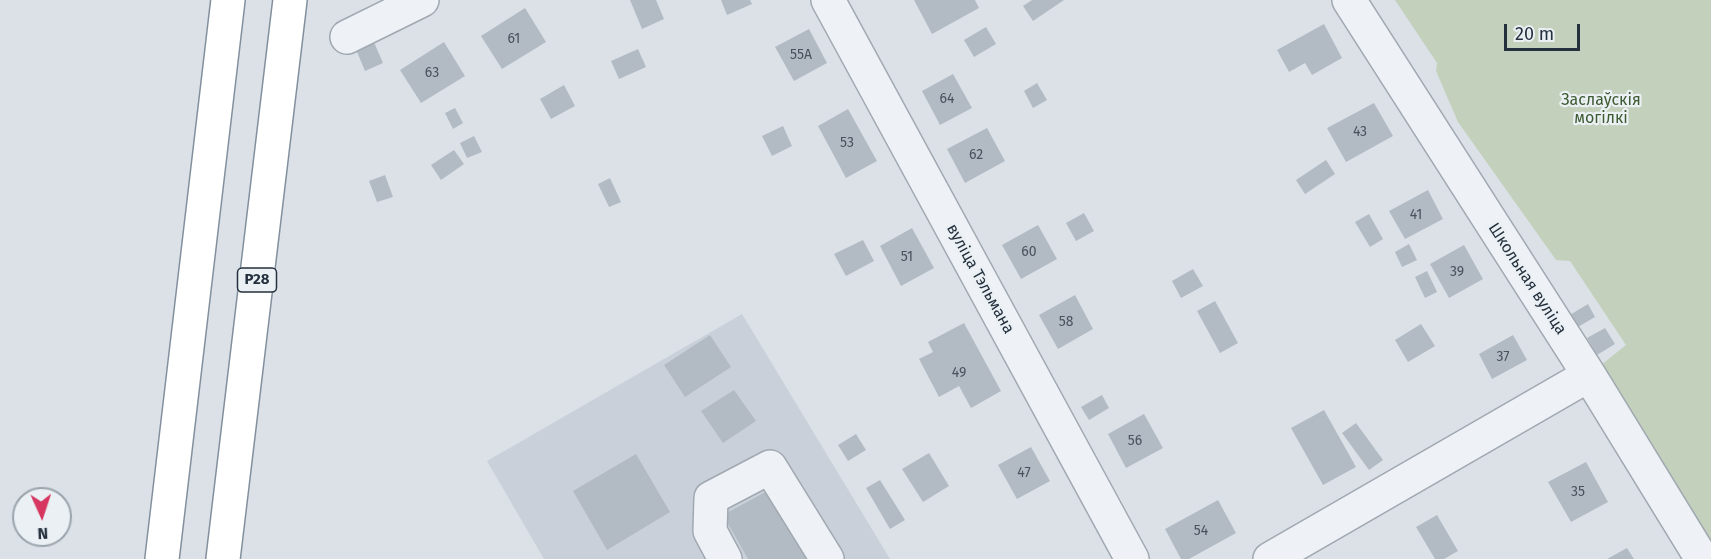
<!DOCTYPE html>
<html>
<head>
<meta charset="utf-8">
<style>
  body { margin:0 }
  #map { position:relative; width:1711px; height:559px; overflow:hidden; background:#dbe1e7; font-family:"Fira Sans",sans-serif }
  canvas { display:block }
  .north { position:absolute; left:12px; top:487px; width:60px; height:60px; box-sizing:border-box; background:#eaf0f4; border:2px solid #9ba3ab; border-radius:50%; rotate:177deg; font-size:16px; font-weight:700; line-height:24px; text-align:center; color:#24303d }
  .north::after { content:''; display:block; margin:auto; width:21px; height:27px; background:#d6365f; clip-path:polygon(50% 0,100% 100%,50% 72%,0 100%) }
  .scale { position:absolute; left:1504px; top:24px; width:76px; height:27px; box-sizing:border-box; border:3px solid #24303d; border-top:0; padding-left:8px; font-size:18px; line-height:21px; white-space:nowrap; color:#24303d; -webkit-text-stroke:4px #eaf0f4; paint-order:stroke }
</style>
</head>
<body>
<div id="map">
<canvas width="1711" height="559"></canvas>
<div class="north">N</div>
<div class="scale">20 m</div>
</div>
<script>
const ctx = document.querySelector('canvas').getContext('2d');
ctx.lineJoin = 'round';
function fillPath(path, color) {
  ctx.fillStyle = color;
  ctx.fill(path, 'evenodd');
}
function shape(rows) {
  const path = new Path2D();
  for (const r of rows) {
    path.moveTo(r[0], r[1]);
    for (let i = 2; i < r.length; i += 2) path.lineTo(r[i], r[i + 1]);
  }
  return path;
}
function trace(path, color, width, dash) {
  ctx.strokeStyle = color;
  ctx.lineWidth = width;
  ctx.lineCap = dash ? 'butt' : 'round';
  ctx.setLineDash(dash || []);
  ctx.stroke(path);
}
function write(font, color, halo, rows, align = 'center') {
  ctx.font = font + ' "Fira Sans",sans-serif';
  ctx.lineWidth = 4.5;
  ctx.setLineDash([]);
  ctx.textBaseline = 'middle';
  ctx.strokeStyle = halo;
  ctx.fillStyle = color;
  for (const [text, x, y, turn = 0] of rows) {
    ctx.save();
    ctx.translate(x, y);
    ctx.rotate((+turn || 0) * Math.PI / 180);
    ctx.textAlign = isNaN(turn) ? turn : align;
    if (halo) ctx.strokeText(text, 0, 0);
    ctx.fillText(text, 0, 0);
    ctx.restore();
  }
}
fillPath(shape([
  [742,314,890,559,544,559,487,461]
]), '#c9d0d9');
fillPath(shape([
  [1395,0,1711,0,1711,556,1596,369,1626,345,1570,261,1556,260,1458,122,1436,71,1437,63]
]), '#c3d1bc');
fillPath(shape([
  [630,0,656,0,664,19,642,29],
  [721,0,750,0,752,4,727,15],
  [914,0,975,0,979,8,932,34],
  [1032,0,1064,0,1033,21,1023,6],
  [525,8,546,42,502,69,481,36],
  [1324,24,1342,58,1312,75,1305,63,1289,72,1277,50],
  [986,27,996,44,974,57,964,40],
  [809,29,827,63,794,81,775,47],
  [373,40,383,63,365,71,355,47],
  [444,42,465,76,421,103,400,70],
  [638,49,646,67,619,79,611,61],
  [953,74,972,108,940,125,922,91],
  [1037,83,1047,100,1033,108,1024,91],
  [564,85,575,106,551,119,540,99],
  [1374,103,1393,136,1346,162,1327,128],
  [455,108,463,123,453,129,445,113],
  [848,109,877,161,846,178,818,126],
  [783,126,792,146,772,156,762,136],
  [987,128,1005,161,965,183,947,149],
  [474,136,482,152,467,158,460,143],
  [454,150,464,164,441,180,431,165],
  [1326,160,1335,174,1305,194,1296,180],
  [385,175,393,197,377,202,369,181],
  [610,178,621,202,609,207,598,184],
  [1428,190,1443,219,1405,239,1389,211],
  [1084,213,1094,231,1076,241,1066,223],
  [1369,214,1383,239,1370,247,1355,222],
  [1038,225,1057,259,1021,279,1002,245],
  [912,228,934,268,901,286,880,246],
  [863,240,874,261,846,276,834,254],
  [1409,244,1417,260,1402,267,1395,252],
  [1464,245,1483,279,1449,298,1430,264],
  [1193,269,1203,286,1181,298,1172,281],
  [1427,271,1437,292,1425,298,1415,277],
  [1075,295,1093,329,1058,349,1039,315],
  [1215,301,1238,343,1220,353,1197,311],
  [1588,304,1595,317,1576,328,1568,316],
  [964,323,1001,391,971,408,959,386,939,397,919,359,933,352,928,342],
  [1421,324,1435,346,1408,362,1395,340],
  [1605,328,1615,344,1597,355,1587,338],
  [710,335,731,367,685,397,664,365],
  [1513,335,1527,360,1492,379,1479,354],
  [734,390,756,421,723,443,701,411],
  [1102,395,1109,408,1089,420,1081,407],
  [1324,410,1356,467,1323,485,1291,428],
  [1144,414,1163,448,1126,468,1108,434],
  [1356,423,1383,460,1369,470,1342,433],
  [856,434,866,450,848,461,838,445],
  [1031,447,1050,481,1017,499,998,465],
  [929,453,949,486,923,502,902,469],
  [636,454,670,512,607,550,573,491],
  [1586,462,1608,502,1571,522,1548,482],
  [880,480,905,520,890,529,866,488],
  [769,490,807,559,748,559,723,515],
  [1218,500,1236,533,1189,559,1181,559,1165,529],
  [1437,515,1458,551,1444,559,1435,559,1416,527],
  [1627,548,1634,559,1607,559]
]), '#b2bbc4');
const minor = shape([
  [828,0,1132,559],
  [1349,0,1589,375,1702,559],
  [347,37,422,0],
  [725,559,710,531,711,498,770,467,827,559],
  [1270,559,1589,375]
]);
const highway = shape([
  [162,559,228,0],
  [223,559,290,0]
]);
trace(minor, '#a0a8b1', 36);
trace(highway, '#82909e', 36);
trace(minor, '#eef1f5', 33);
trace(highway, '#fff', 33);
write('14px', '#48535f', null, [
  ["61",514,39],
  ["55А",801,55],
  ["63",432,73],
  ["64",947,99],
  ["43",1360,132],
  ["53",847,143],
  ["62",976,155],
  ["41",1416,215],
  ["60",1029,252],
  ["51",907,257],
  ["39",1457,272],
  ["58",1066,322],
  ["37",1503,357],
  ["49",959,373],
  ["56",1135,441],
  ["47",1024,473],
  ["35",1578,492],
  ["54",1201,531]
]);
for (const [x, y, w] of [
  [257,280,39]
]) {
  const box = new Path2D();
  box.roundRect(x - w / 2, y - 12, w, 24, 4.5);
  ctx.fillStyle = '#eaf0f4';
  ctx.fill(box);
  trace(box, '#24303d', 1.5);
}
write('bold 15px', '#24303d', null, [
  ["Р28",257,280]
]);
write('16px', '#3d5a31', '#eaf0f4', [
  ["Заслаўскія",1601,101],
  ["могілкі",1601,119]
]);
write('16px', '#24303d', '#eaf0f4', [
  ["вуліца Тэльмана",980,279,61],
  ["Школьная вуліца",1527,279,57]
]);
</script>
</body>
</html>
